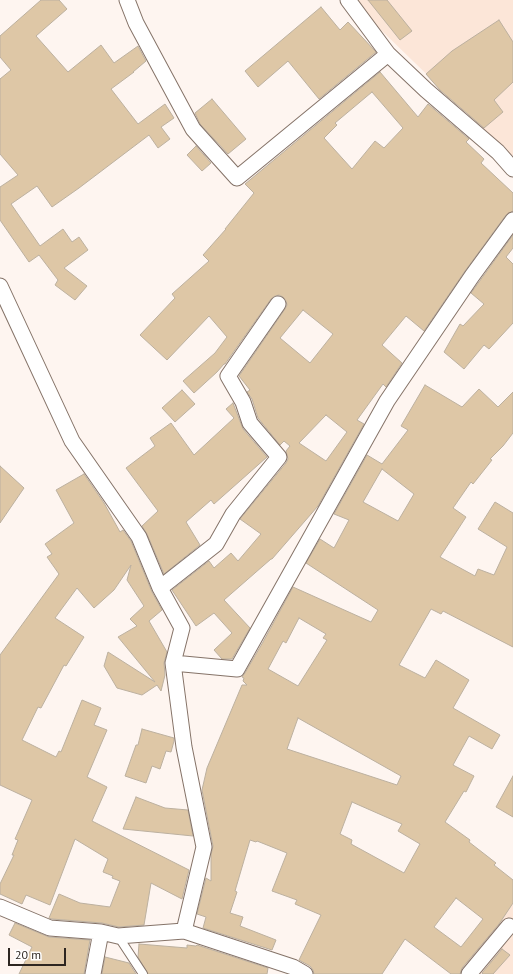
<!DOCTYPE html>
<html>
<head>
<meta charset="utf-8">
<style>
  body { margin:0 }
  #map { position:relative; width:513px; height:974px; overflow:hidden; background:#fef5f0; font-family:"PT Sans",sans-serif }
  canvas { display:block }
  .scale { position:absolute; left:8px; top:948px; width:58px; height:18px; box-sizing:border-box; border:2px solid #2d2621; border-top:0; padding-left:5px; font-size:12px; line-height:14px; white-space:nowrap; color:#2d2621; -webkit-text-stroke:3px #fff; paint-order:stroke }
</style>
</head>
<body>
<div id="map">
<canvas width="513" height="974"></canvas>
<div class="scale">20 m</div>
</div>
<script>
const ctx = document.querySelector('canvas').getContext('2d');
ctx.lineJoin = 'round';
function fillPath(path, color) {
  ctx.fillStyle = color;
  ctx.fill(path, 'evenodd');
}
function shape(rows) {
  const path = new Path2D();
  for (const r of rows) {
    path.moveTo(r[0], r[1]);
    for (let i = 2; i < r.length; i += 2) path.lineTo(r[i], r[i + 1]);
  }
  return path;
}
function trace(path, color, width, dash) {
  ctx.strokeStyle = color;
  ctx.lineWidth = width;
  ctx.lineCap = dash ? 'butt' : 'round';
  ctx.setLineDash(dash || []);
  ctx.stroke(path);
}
fillPath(shape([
  [350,0,513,0,513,155,511,156],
  [513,896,513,974,458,974]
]), '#fce6d8');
const building = shape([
  [41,0,59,0,67,9,36,36,68,72,101,45,114,63,138,46,146,61,133,72,134,72,111,89,138,124,165,104,174,118,161,127,170,139,158,148,149,135,79,188,52,207,37,186,11,204,40,246,63,229,72,242,79,237,88,250,64,268,87,286,75,300,55,285,58,280,39,255,29,262,0,220,0,187,18,175,0,154,0,79,11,70,0,57,0,36,41,0],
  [368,0,387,0,412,31,400,40,368,0],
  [321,7,340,30,348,22,376,52,319,99,288,61,258,87,245,71,321,7],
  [499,20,513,42,513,82,494,100,503,112,484,128,440,90,426,74,452,51,499,20],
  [380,72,418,117,428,104,469,139,466,142,484,159,481,163,513,193,513,211,506,215,465,271,424,331,406,316,382,345,402,363,386,387,383,384,357,420,364,424,318,506,272,559,271,559,224,600,250,628,232,659,222,659,214,650,232,633,214,613,196,626,172,590,209,561,214,568,231,553,238,561,261,534,240,519,286,463,288,459,286,451,290,446,284,441,280,445,258,418,252,399,247,392,250,390,239,376,285,309,287,305,286,301,283,297,279,295,275,296,271,299,225,364,224,364,217,372,194,393,183,381,215,353,227,337,209,316,167,360,140,335,175,298,172,294,209,261,203,255,226,229,225,229,254,193,245,184,380,72],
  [372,92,403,128,384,148,375,141,352,169,324,138,337,125,335,123,372,92],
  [303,310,333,334,310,363,280,338,303,310],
  [326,415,347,432,326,461,299,443,326,415],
  [212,99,246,139,228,154,200,124,195,113,212,99],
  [196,146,211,163,202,171,187,155,196,146],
  [513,235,513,248,506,257,513,264,513,323,489,349,484,345,464,369,444,352,460,324,463,326,484,304,471,293,513,235],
  [425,385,462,407,479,389,498,407,513,392,513,433,503,446,490,459,492,460,473,484,471,482,453,508,466,517,440,557,475,576,478,569,494,575,507,547,478,529,495,502,513,513,513,647,443,611,441,614,431,609,399,665,425,678,436,660,469,680,453,708,500,735,492,749,469,736,453,765,474,776,466,792,464,791,445,822,470,840,469,842,496,863,494,865,513,880,513,903,499,924,462,968,460,974,451,974,405,939,382,974,314,974,313,970,310,966,299,960,321,915,295,904,297,900,272,891,287,853,257,841,256,842,250,840,235,891,237,892,230,913,243,917,240,926,276,940,272,950,203,928,206,917,197,914,206,878,211,881,211,855,213,846,202,790,207,768,242,685,247,685,243,681,244,678,242,677,245,673,263,642,293,587,371,622,378,610,306,563,320,539,334,548,349,520,334,514,367,455,382,464,408,430,401,426,425,385],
  [382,469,414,494,398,521,363,502,382,469],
  [299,618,326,634,323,638,327,640,298,686,268,669,283,641,286,643,299,618],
  [298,718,401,776,397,785,287,749,298,718],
  [352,802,402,824,398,831,420,844,404,873,351,844,352,840,340,834,352,802],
  [456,898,483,919,461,947,434,927,456,898],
  [182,390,195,404,175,422,162,408,182,390],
  [233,403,243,429,267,457,214,504,211,500,186,522,200,545,164,574,147,534,142,526,158,511,126,468,155,446,150,438,171,423,194,455,234,418,226,409,233,403],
  [0,466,24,488,0,523,0,466],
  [84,474,104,503,120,532,123,530,131,541,152,592,162,610,149,621,167,652,164,663,165,675,161,691,157,685,142,695,117,688,104,666,108,652,155,682,118,637,137,626,130,619,144,606,127,580,131,565,114,590,94,608,77,588,55,618,84,637,66,666,64,665,41,708,38,707,22,740,56,757,59,751,61,752,82,700,101,708,94,725,107,730,87,777,107,787,92,821,189,870,182,899,151,883,144,925,119,927,102,923,52,919,49,918,59,894,80,903,110,907,120,881,112,878,113,876,103,872,108,859,75,839,50,905,26,895,22,904,0,894,0,884,14,855,12,855,18,840,15,839,32,800,0,785,0,655,59,574,47,557,52,554,45,544,74,523,56,490,84,474],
  [142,729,174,738,174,741,171,752,166,751,160,769,152,766,146,783,125,776,136,745,138,745,142,729],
  [513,776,513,817,496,807,513,776],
  [136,797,165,808,188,810,193,836,123,829,136,797],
  [15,923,49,937,90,940,84,974,19,974,32,947,9,935,15,923],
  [139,944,187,948,187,945,196,946,197,945,268,968,267,974,148,974,138,957,139,944],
  [502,949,510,955,493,974,483,974,482,973,502,949],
  [105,957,129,963,136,974,102,974,105,957]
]);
fillPath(building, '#dec7a6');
trace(building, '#bcb09f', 1);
const service = shape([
  [118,936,143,974]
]);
const minor = shape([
  [127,0,136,23,193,129,237,178,388,54],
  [348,0,388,54,426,90,498,152,513,169],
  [0,286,72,441,139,537,160,588,182,628,173,663,184,747,204,847,184,931],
  [160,588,216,544,233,514,279,457,250,423,243,402,228,376,278,304],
  [173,663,237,669,387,401,472,276,513,220],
  [0,907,50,928,101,932,118,936,184,931,293,967,305,974],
  [93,974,101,932],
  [469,974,509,926]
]);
trace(service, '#857368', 10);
trace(minor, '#857368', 17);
trace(service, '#fff', 8);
trace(minor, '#fff', 15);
</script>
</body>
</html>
